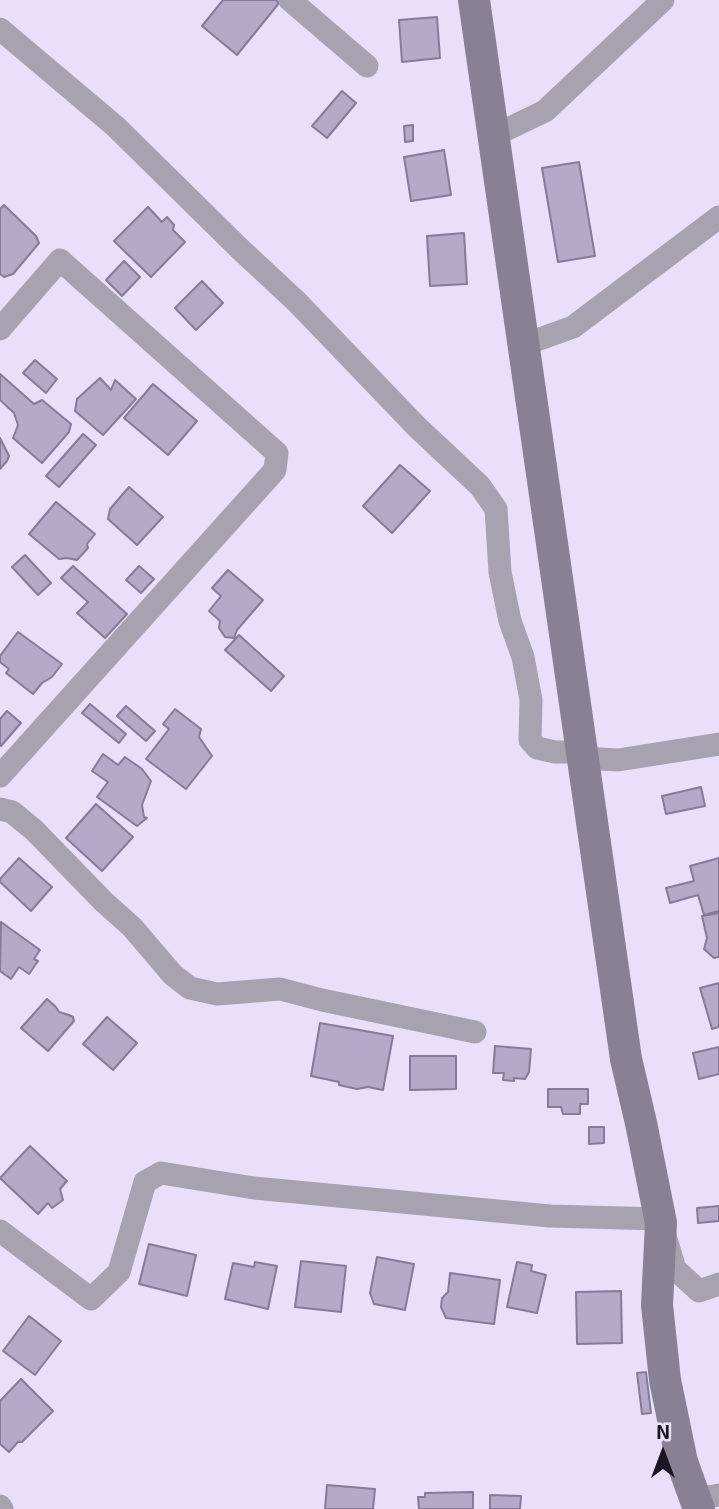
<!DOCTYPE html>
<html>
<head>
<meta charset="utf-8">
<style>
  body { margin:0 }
  #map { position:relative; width:719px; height:1509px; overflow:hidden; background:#e9dffa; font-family:"Exo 2",sans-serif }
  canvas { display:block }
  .north { position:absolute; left:628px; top:1418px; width:70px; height:70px; -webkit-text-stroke:5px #e9dffa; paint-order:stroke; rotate:0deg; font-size:19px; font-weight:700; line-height:28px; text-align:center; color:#1b1622 }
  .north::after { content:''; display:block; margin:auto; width:24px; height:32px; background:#1b1622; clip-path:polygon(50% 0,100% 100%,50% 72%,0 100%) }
</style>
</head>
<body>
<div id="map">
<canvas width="719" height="1509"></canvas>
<div class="north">N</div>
</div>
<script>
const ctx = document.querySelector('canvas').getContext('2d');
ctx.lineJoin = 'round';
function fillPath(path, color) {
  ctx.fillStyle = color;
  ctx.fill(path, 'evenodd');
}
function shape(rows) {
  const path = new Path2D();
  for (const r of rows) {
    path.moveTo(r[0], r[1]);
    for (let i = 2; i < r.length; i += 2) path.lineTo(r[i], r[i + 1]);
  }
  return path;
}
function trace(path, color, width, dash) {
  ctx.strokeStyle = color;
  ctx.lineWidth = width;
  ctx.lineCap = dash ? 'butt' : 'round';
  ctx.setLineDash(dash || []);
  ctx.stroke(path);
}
const building = shape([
  [223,0,276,0,279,3,237,55,202,26,223,0],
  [437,17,440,58,402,62,399,20,437,17],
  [342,91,356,103,327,138,312,126,342,91],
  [413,125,413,141,405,142,404,126,413,125],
  [444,150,451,195,411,201,404,157,444,150],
  [579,162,595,256,558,262,542,168,579,162],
  [4,205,36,236,39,243,13,274,4,277,0,274,0,209,4,205],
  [148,207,162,222,167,217,174,225,173,230,185,242,151,277,114,241,148,207],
  [464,233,467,284,430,286,427,236,464,233],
  [124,261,140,277,122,296,106,280,124,261],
  [202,281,223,303,196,330,175,308,202,281],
  [35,360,57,379,46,393,23,373,35,360],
  [0,374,34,404,42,400,71,424,69,432,42,463,13,438,18,425,14,413,0,400,0,374],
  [100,378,111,390,115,380,136,399,103,435,75,411,77,399,100,378],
  [153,384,197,421,168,455,124,418,153,384],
  [83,434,96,445,59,487,46,476,83,434],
  [0,438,9,456,7,461,0,469,0,438],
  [400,465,430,491,392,533,363,506,400,465],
  [129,487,163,517,137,545,108,519,110,509,129,487],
  [56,502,95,534,87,544,88,548,77,560,67,558,59,559,29,534,56,502],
  [25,555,51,583,38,595,12,567,25,555],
  [73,566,127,614,105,638,77,613,88,602,61,578,73,566],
  [139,566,154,579,141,593,126,580,139,566],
  [228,570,263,600,237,630,234,638,225,637,219,628,220,621,209,611,221,596,212,588,228,570],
  [18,632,62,664,52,677,42,683,33,694,6,673,9,669,0,662,0,656,18,632],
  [239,635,284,676,271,691,225,650,239,635],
  [90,704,126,734,119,743,82,713,90,704],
  [126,706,155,731,146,741,117,716,126,706],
  [175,709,201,729,199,737,212,756,186,789,146,759,169,729,163,724,175,709],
  [7,711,21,723,1,746,0,745,0,719,7,711],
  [103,754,118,765,125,757,142,769,151,781,142,805,144,817,147,818,137,826,97,797,108,782,92,771,103,754],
  [701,787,705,806,666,814,662,796,701,787],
  [96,804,133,837,102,871,66,838,96,804],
  [19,858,52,887,31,911,0,882,0,879,19,858],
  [719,858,719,911,704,915,698,895,670,903,666,888,694,881,690,866,719,858],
  [719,913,719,957,714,958,704,949,707,938,702,916,719,913],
  [1,922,40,950,34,959,38,961,29,974,19,967,11,979,0,971,1,922],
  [719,983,719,1027,712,1029,700,988,719,983],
  [47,999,56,1007,59,1012,69,1015,73,1017,74,1021,48,1051,21,1028,47,999],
  [107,1017,137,1043,113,1070,83,1044,107,1017],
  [320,1023,393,1036,383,1090,368,1087,357,1089,339,1085,339,1082,311,1076,320,1023],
  [495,1046,531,1049,529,1072,525,1079,514,1078,514,1081,503,1080,504,1073,493,1073,495,1046],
  [719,1047,719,1074,699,1079,693,1053,719,1047],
  [410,1056,456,1056,456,1089,410,1090,410,1056],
  [548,1089,588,1089,588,1104,580,1104,580,1114,563,1114,561,1107,548,1107,548,1089],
  [589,1127,604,1127,604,1143,589,1144,589,1127],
  [30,1146,67,1181,60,1189,63,1200,52,1208,48,1203,38,1214,0,1178,30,1146],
  [719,1206,719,1221,698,1223,697,1208,719,1206],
  [149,1244,196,1255,187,1296,139,1284,149,1244],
  [377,1257,414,1264,405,1310,374,1304,370,1293,377,1257],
  [301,1261,346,1266,341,1312,295,1307,301,1261],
  [255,1262,277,1266,268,1309,225,1299,233,1263,254,1267,255,1262],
  [517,1262,532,1265,531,1271,546,1275,537,1313,507,1307,517,1262],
  [450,1273,500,1280,494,1324,446,1318,441,1307,442,1298,448,1292,450,1273],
  [621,1291,622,1343,577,1344,576,1292,621,1291],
  [29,1316,61,1341,35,1375,3,1351,29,1316],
  [646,1372,651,1413,642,1414,637,1373,646,1372],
  [21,1379,53,1411,22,1442,18,1442,9,1452,0,1444,0,1401,21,1379],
  [327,1485,375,1489,373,1509,325,1509,327,1485],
  [473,1492,473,1509,419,1509,418,1497,425,1497,425,1493,473,1492],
  [490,1495,521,1496,520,1509,490,1509,490,1495]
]);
fillPath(building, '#b5a8c9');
trace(building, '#867a9a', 2);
trace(shape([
  [290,0,367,66],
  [0,29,115,126,240,249,297,302,417,427,480,486,496,509,500,572,510,621,523,657,531,700,530,740,537,748,555,752,580,752],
  [493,136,545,111,663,0],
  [0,329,60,260,277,453,275,470,0,776],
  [523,345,573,327,719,217],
  [582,758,618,760,719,744],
  [0,809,12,812,34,830,104,902,132,927,173,975,190,988,217,994,280,989,322,1000,475,1032],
  [0,1231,91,1299,119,1272,145,1182,161,1173,254,1188,550,1216,660,1219,675,1269,699,1291,719,1284],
  [696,1499,719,1495],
  [0,1506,2,1509]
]), '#a6a2af', 23);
trace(shape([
  [474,0,626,1059,641,1123,661,1223,657,1305,665,1380,682,1462,699,1509]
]), '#888195', 32);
</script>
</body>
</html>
